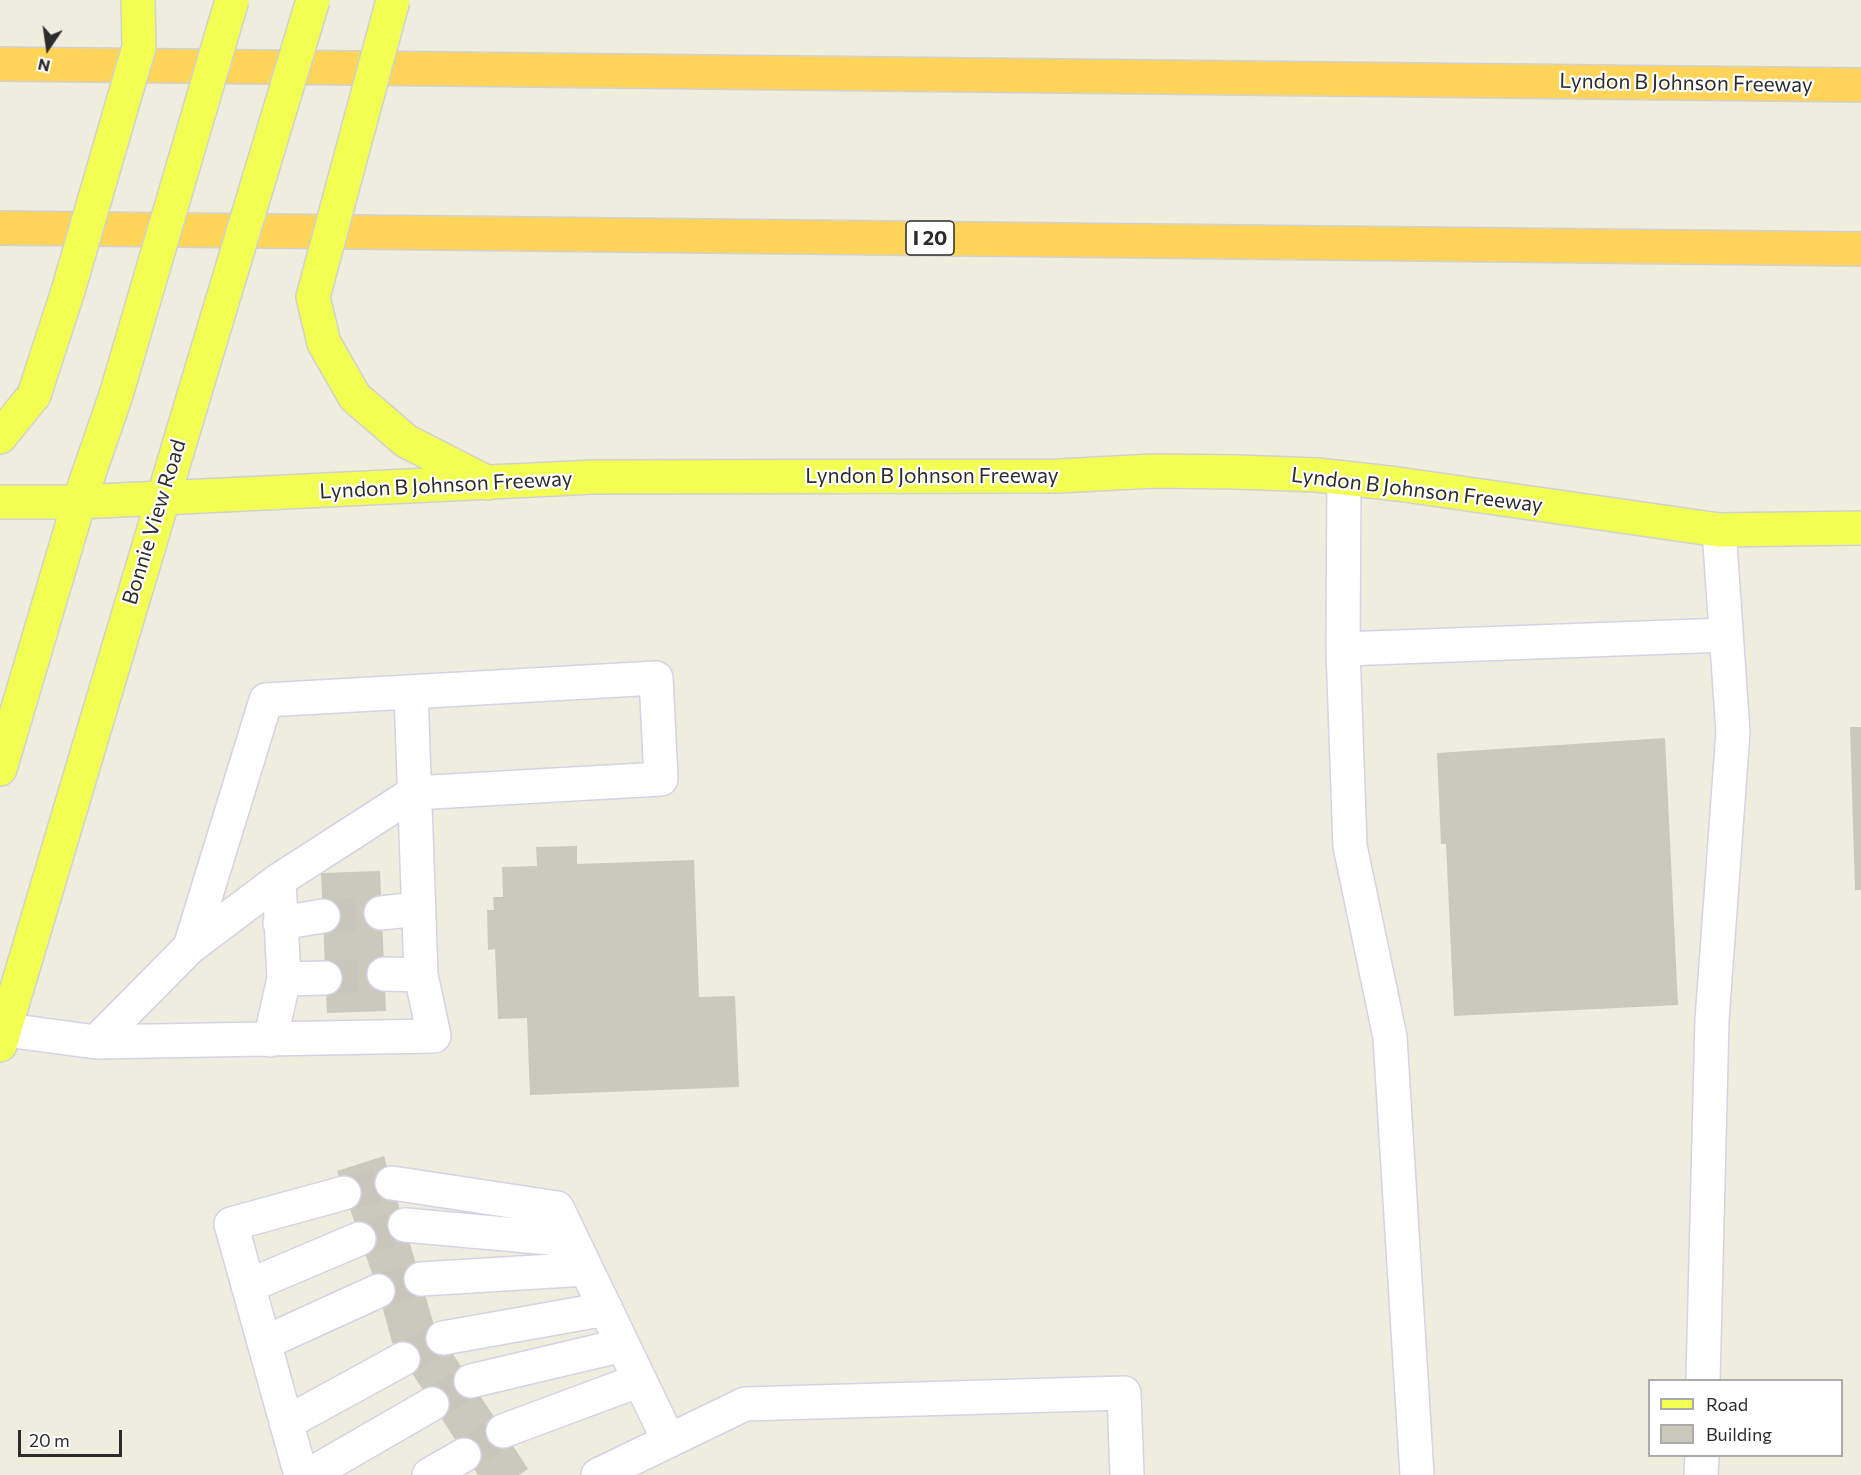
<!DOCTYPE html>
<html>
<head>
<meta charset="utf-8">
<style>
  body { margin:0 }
  #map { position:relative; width:1861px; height:1475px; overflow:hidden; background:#efeddd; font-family:Commissioner,sans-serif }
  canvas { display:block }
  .legend { position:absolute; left:1648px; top:1379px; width:195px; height:78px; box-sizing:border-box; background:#fff; border:2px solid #ababab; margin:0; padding:8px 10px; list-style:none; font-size:18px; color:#2c2c2c }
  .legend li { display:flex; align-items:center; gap:12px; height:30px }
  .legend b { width:30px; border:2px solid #ababab }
  .north { position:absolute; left:18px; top:18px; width:60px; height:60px; -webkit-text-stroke:4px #fff; paint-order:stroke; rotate:193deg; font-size:16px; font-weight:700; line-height:24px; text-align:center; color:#2c2c2c }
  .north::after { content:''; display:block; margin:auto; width:21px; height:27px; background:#2c2c2c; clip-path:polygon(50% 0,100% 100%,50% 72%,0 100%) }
  .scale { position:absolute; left:18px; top:1430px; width:104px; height:27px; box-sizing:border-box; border:3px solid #2c2c2c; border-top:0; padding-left:8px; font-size:18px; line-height:21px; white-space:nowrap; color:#2c2c2c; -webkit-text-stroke:4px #fff; paint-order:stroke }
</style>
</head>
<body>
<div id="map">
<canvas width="1861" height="1475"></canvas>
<ul class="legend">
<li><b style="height:8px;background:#f2ff52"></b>Road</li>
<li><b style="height:16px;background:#cac9bc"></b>Building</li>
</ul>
<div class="north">N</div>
<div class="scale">20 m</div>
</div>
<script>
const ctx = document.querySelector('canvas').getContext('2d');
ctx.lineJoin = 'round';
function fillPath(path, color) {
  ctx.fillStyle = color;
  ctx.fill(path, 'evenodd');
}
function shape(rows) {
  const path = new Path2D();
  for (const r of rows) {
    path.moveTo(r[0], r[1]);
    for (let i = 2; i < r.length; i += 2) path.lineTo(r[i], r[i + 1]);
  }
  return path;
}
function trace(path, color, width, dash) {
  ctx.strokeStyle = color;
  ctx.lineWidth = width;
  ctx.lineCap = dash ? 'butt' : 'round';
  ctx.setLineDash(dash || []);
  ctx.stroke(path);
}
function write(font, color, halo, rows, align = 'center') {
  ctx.font = font + ' Commissioner,sans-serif';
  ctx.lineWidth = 4.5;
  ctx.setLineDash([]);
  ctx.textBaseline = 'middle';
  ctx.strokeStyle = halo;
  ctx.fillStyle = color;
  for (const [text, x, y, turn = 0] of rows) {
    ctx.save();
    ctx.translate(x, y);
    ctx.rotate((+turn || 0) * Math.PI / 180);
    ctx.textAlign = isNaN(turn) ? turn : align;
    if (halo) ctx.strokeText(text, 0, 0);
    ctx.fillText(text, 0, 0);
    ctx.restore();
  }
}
fillPath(shape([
  [1850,727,1861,727,1861,890,1855,890],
  [1665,738,1678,1005,1454,1016,1446,844,1441,844,1437,753],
  [577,846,577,864,694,860,699,997,735,996,739,1087,530,1095,527,1018,498,1019,495,949,488,950,487,910,494,910,493,897,503,897,502,867,537,866,536,847],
  [380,871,386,1011,327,1013,321,873],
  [384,1156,434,1325,528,1469,519,1475,478,1475,392,1342,378,1291,337,1171]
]), '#cac9bc');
trace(shape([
  [323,916,381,913],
  [325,978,384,974],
  [344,1193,392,1183],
  [359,1239,405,1225],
  [378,1291,421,1279],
  [403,1359,443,1338],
  [432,1404,471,1381],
  [464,1455,503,1431]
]), '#c8c6ba', 33, [33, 16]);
const minor = shape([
  [1344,478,1343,649,1350,846,1390,1037,1417,1475],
  [1343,649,1726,635],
  [381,913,418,909],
  [280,923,323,916],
  [384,974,421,975],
  [284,979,325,978],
  [0,1029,96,1042,434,1036,421,975,411,692],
  [270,1040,284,979,279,880],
  [96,1042,190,947,279,880,414,793,661,779,656,678,266,700,190,947],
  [392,1183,557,1208,669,1441],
  [405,1225,572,1240],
  [421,1279,586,1269],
  [248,1286,359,1239],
  [443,1338,606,1309],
  [264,1343,378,1291],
  [1703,1380,1712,1020,1733,732,1719,530],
  [471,1381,623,1345],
  [286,1423,403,1359],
  [503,1431,640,1380],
  [301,1475,231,1224,344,1193],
  [309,1475,432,1404],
  [429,1475,464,1455],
  [598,1475,745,1404,1124,1393,1127,1475],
  [1701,1475,1702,1456]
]);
const major = shape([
  [355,397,406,441,488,483],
  [0,437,34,395],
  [0,502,79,502,594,477,1058,476,1154,471,1238,472,1317,475,1398,484,1719,530,1861,528],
  [0,769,79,502,116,395],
  [0,1045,194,395]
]);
const highway = shape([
  [0,64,1861,85],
  [0,228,1861,249]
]);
trace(minor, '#d4d2e6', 36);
trace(major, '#d1d1d1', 36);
trace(highway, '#d1d1d1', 36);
trace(minor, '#fff', 33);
trace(major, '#f2ff52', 33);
trace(highway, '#ffd458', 33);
const majorBridge = shape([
  [34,395,68,291,139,47,138,0],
  [116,395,232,0],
  [194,395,313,0],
  [355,397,324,343,313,297,393,0]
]);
trace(majorBridge, '#d1d1d1', 36, []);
trace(majorBridge, '#f2ff52', 33);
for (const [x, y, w] of [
  [930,238,48]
]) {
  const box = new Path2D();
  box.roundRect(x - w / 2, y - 17, w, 34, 4.5);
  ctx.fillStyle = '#fff';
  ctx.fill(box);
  trace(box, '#2c2c2c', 1.5);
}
write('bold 20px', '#2c2c2c', null, [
  ["I 20",930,238]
]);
write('21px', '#2c2c2c', '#fff', [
  ["Lyndon B Johnson Freeway",1686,83,1],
  ["Lyndon B Johnson Freeway",932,476],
  ["Lyndon B Johnson Freeway",446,485,-3],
  ["Lyndon B Johnson Freeway",1417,490,7],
  ["Bonnie View Road",154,522,-73]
]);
</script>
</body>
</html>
